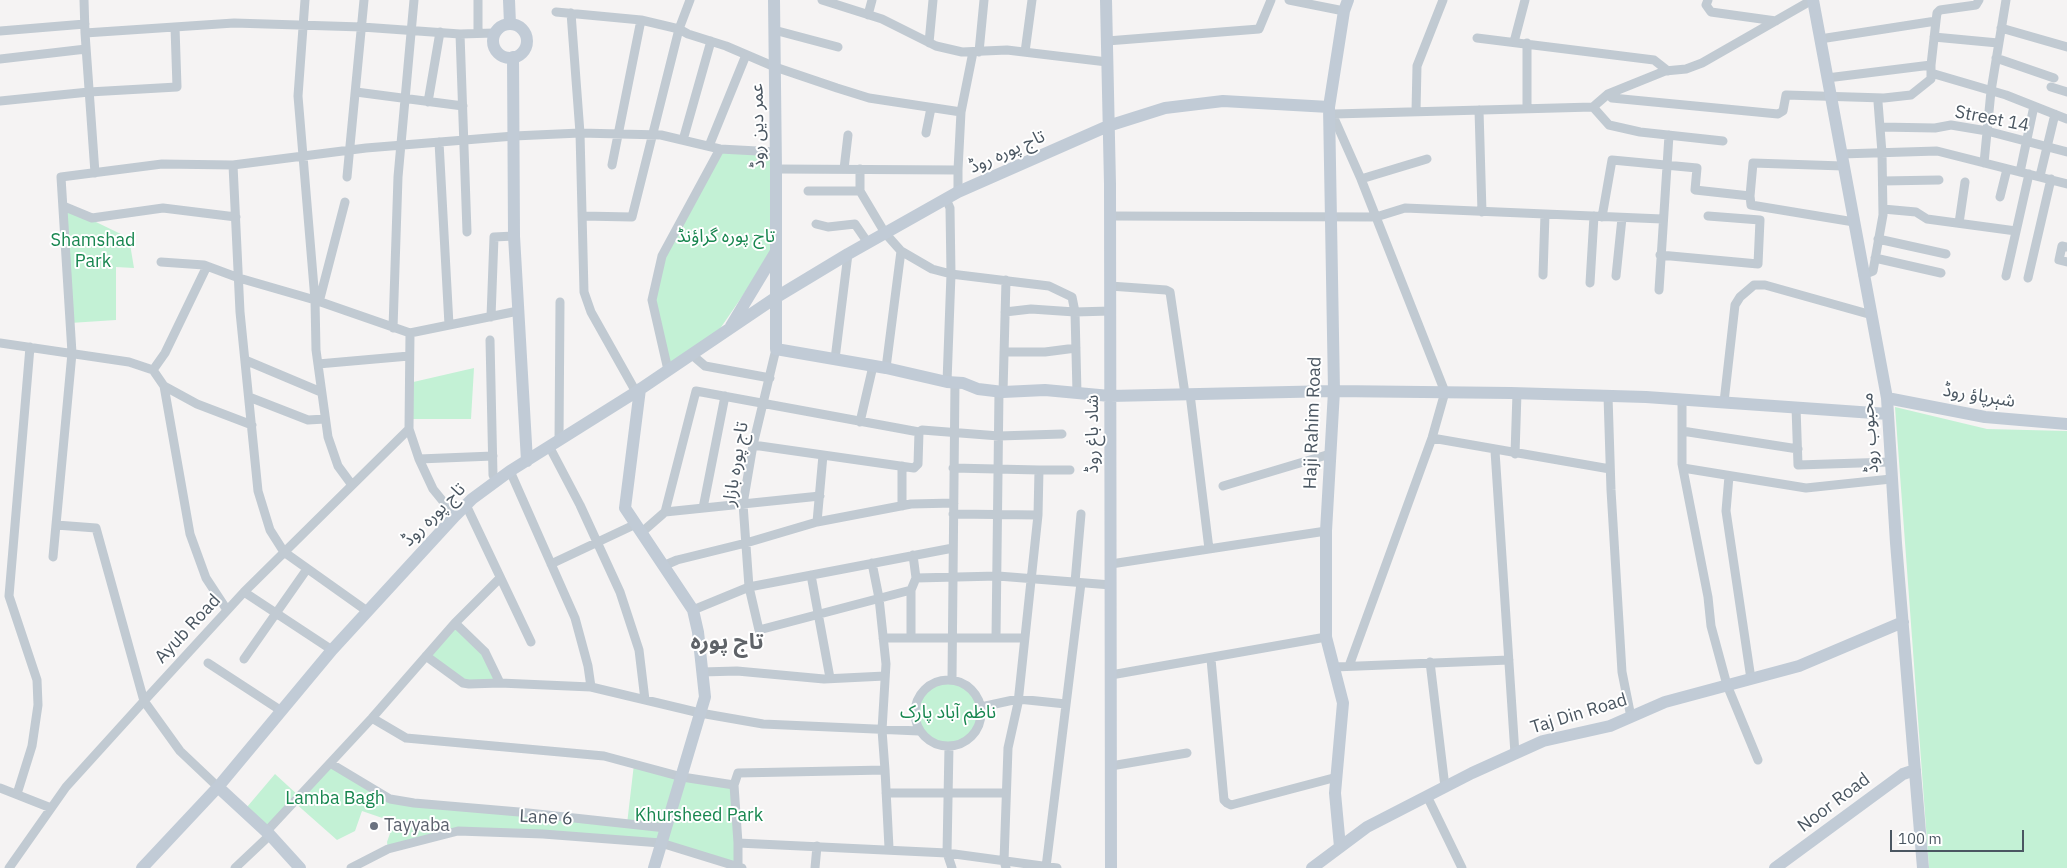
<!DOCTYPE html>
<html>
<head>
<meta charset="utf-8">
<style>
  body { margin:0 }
  #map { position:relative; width:2067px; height:868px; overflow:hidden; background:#f5f3f3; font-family:"IBM Plex Sans",sans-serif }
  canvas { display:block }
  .scale { position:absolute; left:1890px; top:830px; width:134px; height:22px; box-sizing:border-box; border:2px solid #4a5661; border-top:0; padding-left:6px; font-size:15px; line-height:18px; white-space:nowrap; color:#4a5661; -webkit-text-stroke:4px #fff; paint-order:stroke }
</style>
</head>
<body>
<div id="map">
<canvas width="2067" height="868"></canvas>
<div class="scale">100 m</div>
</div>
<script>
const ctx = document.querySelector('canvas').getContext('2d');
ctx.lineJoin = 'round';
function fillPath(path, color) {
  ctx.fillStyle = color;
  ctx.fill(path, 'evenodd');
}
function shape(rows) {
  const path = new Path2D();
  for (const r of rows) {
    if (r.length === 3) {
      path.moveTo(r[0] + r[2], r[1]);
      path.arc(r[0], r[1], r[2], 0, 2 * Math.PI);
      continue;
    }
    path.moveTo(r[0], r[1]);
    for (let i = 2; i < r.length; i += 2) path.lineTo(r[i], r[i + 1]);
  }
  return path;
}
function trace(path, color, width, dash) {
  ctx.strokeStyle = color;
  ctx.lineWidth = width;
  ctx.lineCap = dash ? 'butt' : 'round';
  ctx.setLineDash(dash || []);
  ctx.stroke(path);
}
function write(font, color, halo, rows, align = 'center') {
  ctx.font = font + ' "IBM Plex Sans","Noto Sans Arabic",sans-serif';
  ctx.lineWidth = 4;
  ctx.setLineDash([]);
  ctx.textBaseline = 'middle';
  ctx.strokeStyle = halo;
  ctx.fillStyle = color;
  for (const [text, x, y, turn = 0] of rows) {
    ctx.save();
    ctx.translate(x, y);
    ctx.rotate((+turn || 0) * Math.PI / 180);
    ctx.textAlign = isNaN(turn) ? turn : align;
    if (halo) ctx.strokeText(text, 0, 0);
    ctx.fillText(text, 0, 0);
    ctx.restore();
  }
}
fillPath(shape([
  [720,149,776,152,774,250,715,336,668,370,652,300,662,256],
  [63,206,129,238,134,268,116,267,116,320,70,323],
  [474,368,471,419,409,419,409,383],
  [1895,407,1987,429,2067,431,2067,868,1929,868],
  [455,623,485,652,500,683,469,684,426,656],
  [948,713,33],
  [330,763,390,799,627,824,634,764,734,785,738,866,661,843,458,831,388,849,387,842,394,822,362,811,355,831,337,840,294,802,270,828,247,807,275,774,299,796]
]), '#c3f1d5');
trace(shape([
  [84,0,85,33,95,173],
  [305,0,298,96,315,300,316,350,328,437,338,466,352,485],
  [478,0,478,32],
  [822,0,882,19,936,46,962,52,1007,50,1107,62],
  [1289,0,1344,11],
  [1708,0,1706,5,1711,12,1776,21],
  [556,12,641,20,679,29,688,34,726,46,775,67,837,88,869,98,961,112],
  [571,13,580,133,584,292,591,312,636,392],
  [868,15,872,0],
  [2001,28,2067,47],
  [774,30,838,47],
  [0,31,85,24],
  [85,33,234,23,362,27,460,34,494,33],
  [460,34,467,232],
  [1934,37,1998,43],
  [1477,38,1654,60,1668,71],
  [1820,39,1936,21,1937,13,1940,10,1976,5,1979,0],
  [1107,41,1259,29,1271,0],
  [1514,42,1525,0],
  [929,43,933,0],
  [1527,43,1527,108],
  [979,52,984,0],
  [1025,52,1032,0],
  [1996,58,2054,78],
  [0,59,86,49],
  [1931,73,2006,95,2067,119],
  [1827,78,1931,65,1936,21],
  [2051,87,2067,92],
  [356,92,463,106],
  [1608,94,1612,98,1778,114,1783,111,1786,95,1884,98,1911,95,1931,79,1931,65],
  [0,101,89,92,177,87,175,27],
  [428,102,440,32],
  [1593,107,1609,125,1640,132,1723,141],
  [1330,109,1361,179,1445,392,1432,438,1349,666],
  [1479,110,1482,212],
  [1416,111,1417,66,1443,0],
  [1334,114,1593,107,1608,94,1665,71,1686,69,1702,63,1812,0],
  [1880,127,1935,128,1951,125,1987,131,2067,152],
  [926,133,931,108],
  [683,140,711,41],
  [439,142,449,325],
  [709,146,746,55],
  [1841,154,1937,151,2067,184],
  [1984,163,1991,91,2006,0],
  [233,165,240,312,258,491,270,530,284,552,367,611],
  [612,165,641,20],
  [776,169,958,170,961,112,973,52],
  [844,169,848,135],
  [860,169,860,191,885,233,901,251,932,269,951,274,1049,286,1072,297,1075,312,1077,393],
  [958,170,958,192],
  [2020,172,2034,106],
  [2040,176,2055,114],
  [347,177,364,0],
  [1361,179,1427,159],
  [1883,181,1939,180],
  [808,191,860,191],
  [1750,196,1753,163,1843,166],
  [2000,197,2007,169],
  [946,199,950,208,951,274,947,382],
  [63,206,92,218,163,208,236,217],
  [1883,209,1916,212,1927,219,2016,231],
  [582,216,632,217,679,29,690,0],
  [1110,216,1376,217,1405,208,1662,219],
  [1602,217,1612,160,1697,168,1695,190,1750,196,1751,205,1854,222],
  [1959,223,1965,182],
  [816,224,828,227,855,224,868,243],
  [1878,239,1946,254],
  [2067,247,2062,246,2059,260,2067,262],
  [1660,255,1758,264,1760,220,1708,216],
  [1875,258,1941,273],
  [161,262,204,265,239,278,315,300,410,333,518,311],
  [1543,275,1545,214],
  [1863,275,1873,271,1883,215,1882,153,1878,102],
  [1616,276,1622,218],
  [2006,276,2029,174],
  [2028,278,2051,179],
  [1590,283,1594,216],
  [1110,286,1166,290,1170,292,1185,394],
  [1659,290,1669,135],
  [319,302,345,202],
  [1005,312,1031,309,1075,312,1110,311],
  [491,317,494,237,514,236],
  [393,328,398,177,414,0],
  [410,333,409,429,419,459,433,489,455,516],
  [490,340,493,475,496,481],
  [0,343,129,362,153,370,164,386,197,404,252,425],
  [776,349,753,445,743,504,749,587,759,630,911,590],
  [1004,352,1045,352,1076,348],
  [691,354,705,366,770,378],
  [835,359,848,254],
  [245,360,321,392],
  [318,364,409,356],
  [886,368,901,251],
  [153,370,165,353,207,266],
  [668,370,652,300,662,256,720,149],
  [164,386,190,534,206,578,227,610],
  [1003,392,1006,280],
  [1190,394,1209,549],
  [1608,396,1611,490,1622,672,1631,717],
  [249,397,308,420,325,419],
  [1682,399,1682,464,1708,597,1711,626,1727,685,1758,760],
  [1724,402,1735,305,1740,297,1754,285,1765,285,1872,315],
  [1796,407,1798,465,1890,462],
  [860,422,873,366],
  [1682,431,1798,449],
  [1432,438,1610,469],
  [559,441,560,302],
  [753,445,914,468,918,464,919,432,922,430,999,436,1062,434],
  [549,446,580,505,620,592,639,650,645,700],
  [1495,451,1515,754],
  [1515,454,1517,393],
  [419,459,493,456],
  [902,466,902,506],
  [953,468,1039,470,1038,515,1018,703,1008,748,1004,861,1006,868],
  [1683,468,1806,488,1891,479],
  [1039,470,1070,470],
  [510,471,575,618,588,666,591,687],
  [1729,476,1726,511,1751,679],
  [1223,486,1330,454],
  [466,505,531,642],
  [703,508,725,396],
  [665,512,820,496],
  [953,514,1038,515],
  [817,522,823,455],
  [56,525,96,528,144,701,180,751,218,787],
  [641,533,665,512,696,391,919,432],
  [53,557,72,353,61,177,162,164,233,165,366,148,514,136,580,133,661,135,720,149,776,152],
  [872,563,879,598,886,664,882,730,885,770],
  [551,564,636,524],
  [1111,564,1326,531],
  [663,566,677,560,746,543,817,522,911,504,954,503],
  [811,575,830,678],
  [916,578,998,576,1111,585],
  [1075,582,1081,514],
  [244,592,332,650],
  [693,610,749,587,953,548],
  [455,623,485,652,500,683],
  [883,638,1024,638],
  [911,638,911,590,916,578,913,555],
  [996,638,999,391],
  [426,656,463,683,469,684,500,683,591,687,700,713,763,724,919,731],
  [244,659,307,569],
  [1211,659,1224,800,1227,803,1231,805,1337,777],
  [1430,662,1445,787],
  [208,663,280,710],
  [1334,667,1509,660],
  [702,672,737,671,824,679,885,676],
  [1111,675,1326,637],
  [952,679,955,382],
  [948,713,33],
  [981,707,1018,699,1066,704],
  [372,718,406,738,604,756,682,777,734,785,738,773,885,770,889,848],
  [949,746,947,853,952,868],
  [330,763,390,799,414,803,519,812,666,828],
  [1111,766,1187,753],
  [734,785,738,843],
  [0,788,51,808],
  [886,793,1006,793],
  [17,794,32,746,38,705,37,680,9,596,30,347],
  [1427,796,1462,868],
  [266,832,372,718,455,623,500,578],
  [738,866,738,843,947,853,1057,868],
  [1046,867,1081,583],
  [9,868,66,787,144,701,244,592,409,429],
  [235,868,270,835],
  [351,868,388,849,458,831,543,834,661,843,742,868],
  [815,868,817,846]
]), '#c1cad2', 9);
trace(shape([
  [509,0,510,24],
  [774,0,776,169,776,349,886,368,947,382,963,383,978,389,1003,392,1045,390,1110,396,1334,391,1511,393,1646,397,1888,414],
  [1106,0,1110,184,1111,868],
  [1813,0,1887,398,1896,543,1923,868],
  [510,41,17],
  [513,57,514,236,527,461],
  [731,326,775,253],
  [640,389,625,508,693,610,698,632,705,697,654,868],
  [1887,398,1985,417,2067,424],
  [218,787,270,835,300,868],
  [1340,847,1335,793,1343,703,1326,637,1326,531,1334,391,1329,107,1344,11,1348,0],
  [142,868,218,787,332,650,455,516,472,499,510,471,636,392,775,298,848,254,958,192,1108,126,1165,108,1223,101,1329,107],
  [1312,868,1367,827,1472,773,1543,741,1610,726,1665,702,1799,666,1903,622],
  [1775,868,1903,774,1915,770]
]), '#c1cbd6', 12);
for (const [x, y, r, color] of [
  [374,826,5,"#6b7280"]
]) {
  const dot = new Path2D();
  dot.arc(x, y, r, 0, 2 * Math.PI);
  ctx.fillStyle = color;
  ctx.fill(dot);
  trace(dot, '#fff', 2);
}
write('18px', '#4a5661', '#fff', [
  ["Street 14",1992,119,11],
  ["عمر دین روڈ",758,126,-91],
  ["تاج پورہ روڈ",1007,152,-24],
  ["شېرپاؤ روڈ",1979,396,9],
  ["Haji Rahim Road",1313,423,-88],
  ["محبوب روڈ",1870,433,-94],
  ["شاد باغ روڈ",1093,434,-90],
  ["تاج پورہ بازار",736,464,-81],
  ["تاج پورہ روڈ",434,515,-45],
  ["Ayub Road",188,629,-47],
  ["Taj Din Road",1579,714,-17],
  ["Noor Road",1834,803,-37],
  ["Lane 6",546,818,3]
]);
write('18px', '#17864f', '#fff', [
  ["تاج پورہ گراؤنڈ",726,237],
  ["Shamshad",93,241],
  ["Park",93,262],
  ["ناظم آباد پارک",948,713],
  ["Lamba Bagh",335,799],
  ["Khursheed Park",699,816]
]);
write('18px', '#5b616d', '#fff', [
  ["Tayyaba",384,826]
], 'left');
write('bold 22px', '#5f6368', '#fff', [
  ["تاج پورہ",727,643]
]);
</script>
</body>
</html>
